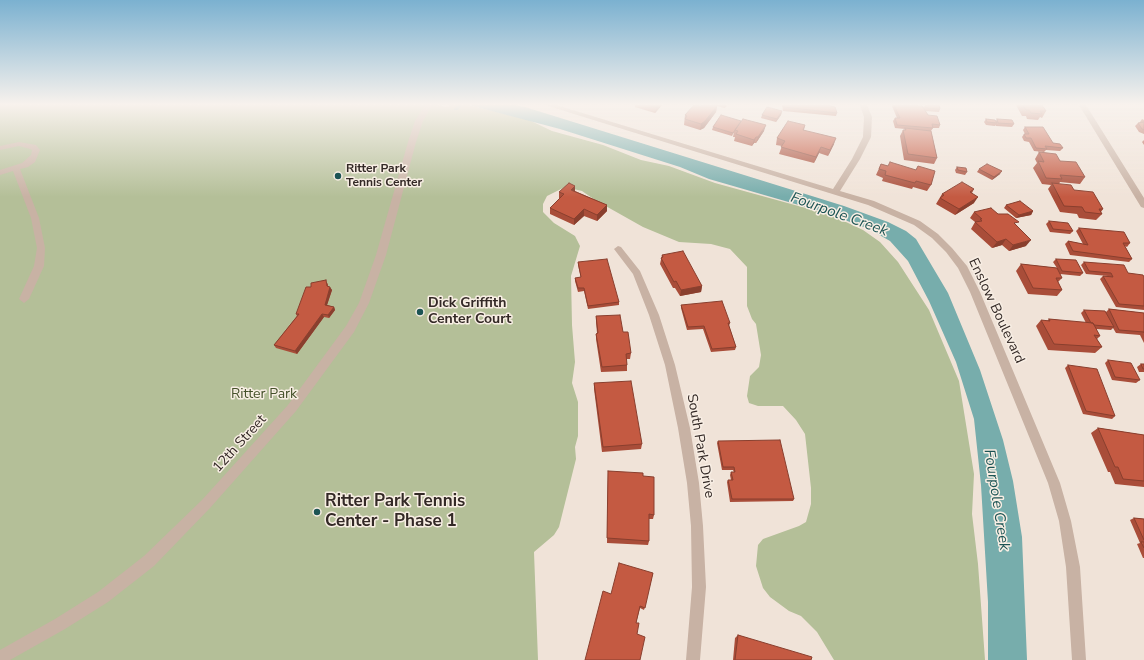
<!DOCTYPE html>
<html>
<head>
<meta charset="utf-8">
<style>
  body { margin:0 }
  canvas { display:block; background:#f0e3d8 }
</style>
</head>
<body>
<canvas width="1144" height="660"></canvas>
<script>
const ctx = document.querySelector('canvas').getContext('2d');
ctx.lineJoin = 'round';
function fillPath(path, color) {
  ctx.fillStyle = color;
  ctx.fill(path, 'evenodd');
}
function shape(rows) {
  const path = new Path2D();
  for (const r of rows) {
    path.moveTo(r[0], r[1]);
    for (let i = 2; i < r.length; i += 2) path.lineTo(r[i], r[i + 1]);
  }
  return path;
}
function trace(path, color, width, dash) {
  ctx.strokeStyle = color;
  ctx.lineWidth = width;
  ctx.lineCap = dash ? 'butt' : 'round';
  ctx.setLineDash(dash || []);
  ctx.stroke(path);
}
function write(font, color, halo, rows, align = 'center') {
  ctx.font = font + ' "Nunito Sans",sans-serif';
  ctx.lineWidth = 3;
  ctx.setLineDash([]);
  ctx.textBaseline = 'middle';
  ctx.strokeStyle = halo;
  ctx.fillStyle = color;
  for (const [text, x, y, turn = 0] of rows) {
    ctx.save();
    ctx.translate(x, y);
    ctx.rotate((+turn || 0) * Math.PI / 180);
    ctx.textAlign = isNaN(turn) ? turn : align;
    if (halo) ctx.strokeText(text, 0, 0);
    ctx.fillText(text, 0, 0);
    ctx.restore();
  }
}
fillPath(shape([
  [0,105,438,105,448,107,450,105,469,105,529,120,552,131,603,145,641,160,669,166,715,183,831,215,863,230,880,242,898,262,929,310,959,381,974,474,972,514,978,564,985,660,834,660,817,632,801,616,789,611,770,597,763,588,756,566,758,545,763,539,799,526,806,522,811,504,811,488,805,434,796,420,783,406,758,406,749,403,747,396,750,376,759,367,761,355,756,324,752,319,747,306,747,267,730,249,711,244,679,242,643,227,595,200,582,191,565,187,547,196,543,204,543,212,554,223,575,236,580,246,571,276,572,325,575,362,572,383,578,402,578,436,575,447,576,459,559,527,554,535,534,552,538,660,0,660]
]), '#b4bf98');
fillPath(shape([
  [469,105,515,105,525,107,844,206,888,222,906,231,916,239,948,293,980,370,1003,440,1013,481,1022,537,1027,660,988,660,988,602,981,485,974,419,956,362,929,301,908,261,890,241,869,229,823,212,709,179,680,167,560,129]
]), '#77adac');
fillPath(shape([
  [458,105,462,105,458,110,454,110,454,109,458,105]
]), '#77adac');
fillPath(shape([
  [425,105,432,105,423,121,416,142,386,255,369,303,354,332,296,411,210,508,154,566,108,602,65,629,10,660,0,660,0,650,55,619,98,592,144,556,202,500,288,405,346,326,359,303,376,255,408,142,415,121,425,105],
  [545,105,556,105,833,189,852,159,863,137,864,117,860,105,867,105,872,117,871,137,860,159,840,191,874,201,920,221,938,234,952,248,967,266,980,292,1060,483,1071,521,1080,567,1086,660,1072,660,1066,567,1059,521,1048,483,970,292,958,268,946,252,932,238,914,225,868,205,545,105],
  [1079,105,1086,105,1144,198,1144,208,1141,207,1079,105],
  [19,142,36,145,40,150,35,162,28,167,20,169,39,218,45,248,44,266,29,299,24,303,19,299,34,266,37,248,31,218,13,171,0,175,0,170,22,163,31,155,32,150,30,149,19,146,0,150,0,146,19,142],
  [618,246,621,247,640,271,659,315,675,365,690,428,699,483,703,526,706,587,700,660,686,660,692,587,691,526,687,483,678,428,665,365,649,315,633,274,614,249,618,246]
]), '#c8b2a4');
fillPath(shape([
  [635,105,662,105,655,113,635,107],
  [702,105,727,105,725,108,717,106,716,112,704,128,700,130,684,125,685,115,701,106],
  [782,105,827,105,837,113,836,116,783,111],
  [893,105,915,105,924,107,925,105,939,105,940,109,939,112,926,111,928,115,940,125,939,128,933,128,931,131,937,158,934,164,904,160,900,136,903,130,904,130,905,129,895,128,893,121,895,118,897,118,892,106],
  [1016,105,1042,105,1046,111,1042,118,1040,117,1038,120,1027,119,1026,116,1022,116],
  [782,111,781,115,776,122,761,118,762,115],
  [986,119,996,121,997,119,1014,124,1012,127,996,126,996,125,995,126,986,125,984,122],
  [1142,119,1144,120,1144,134,1139,132,1135,126,1138,123,1140,123,1140,122],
  [805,125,804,130,834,144,828,156,819,153,814,163,779,154,782,146,776,145,777,138],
  [713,127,764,131,756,143,754,143,752,146,734,141,735,137,733,137,734,132,732,136,712,130],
  [1025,127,1053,143,1063,148,1060,151,1046,150,1044,152,1034,151,1029,142,1024,141,1022,137,1024,134,1025,134,1023,130],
  [1144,140,1144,145,1142,142],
  [1039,152,1060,161,1085,177,1080,184,1060,182,1059,184,1074,190,1103,209,1101,212,1102,214,1096,220,1079,218,1077,214,1060,212,1048,189,1051,185,1042,184,1033,168,1037,163,1035,159],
  [881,164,888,166,916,170,918,166,931,185,927,191,913,187,912,189,882,181,883,178,876,175],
  [957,167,967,172,965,175,956,173,955,170],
  [979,169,1000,174,992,180,977,172],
  [974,189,972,193,974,203,955,215,936,204,942,194],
  [575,191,607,205,607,211,597,221,584,216,574,225,550,214,550,208,559,199,559,192],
  [1006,205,1033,211,1031,215,1016,218,1004,208],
  [974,212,998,214,1016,226,1026,246,1009,251,1002,245,992,248,971,229,975,222,970,218],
  [1049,221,1073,231,1070,234,1050,232,1046,224],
  [1079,228,1130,243,1127,247,1125,246,1132,259,1129,262,1070,255,1065,244,1068,241,1083,244,1076,231],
  [662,255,702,286,701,292,680,296,675,288,673,288,660,264],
  [1056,259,1083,273,1080,276,1060,274,1062,278,1058,282,1062,290,1057,296,1028,294,1016,271,1021,264,1057,268,1053,262],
  [578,262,619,302,619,305,588,309,584,291,578,292,575,281,575,278,581,278,578,265],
  [1084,262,1144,277,1144,310,1116,307,1100,279,1103,276,1108,276,1086,274,1081,265],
  [328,283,328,286,332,290,327,305,334,307,335,310,329,318,324,317,297,354,276,348,274,345,297,316,296,314],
  [681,305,730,323,729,326,736,347,735,350,711,352,703,329,687,330,681,308],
  [1109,309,1144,313,1144,343,1140,335,1116,333,1113,328,1111,330,1096,329,1100,336,1097,339,1102,347,1095,353,1048,350,1036,326,1041,320,1047,321,1049,319,1086,323,1081,313,1084,310,1106,312],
  [596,316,631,353,630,359,626,359,627,365,627,371,601,372,596,339,596,334,597,333,596,322],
  [1108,360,1140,380,1136,383,1112,380,1105,363],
  [1141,364,1144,364,1144,372,1139,372,1137,367],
  [1068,365,1115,416,1112,419,1083,414,1065,368],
  [594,383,642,444,641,449,602,452,594,389],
  [1098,428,1144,435,1144,487,1115,484,1110,472,1108,472,1091,433],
  [718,441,794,499,793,501,730,502,727,482,728,480,731,480,730,475,731,472,734,472,733,470,722,470,717,443],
  [608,471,643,476,654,515,653,519,649,519,649,541,648,545,607,543],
  [1134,518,1144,519,1144,558,1143,558,1137,544,1140,543,1130,520],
  [653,573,644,610,640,608,636,623,637,634,611,594],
  [738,635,811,660,733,660,735,638]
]), '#a94d39');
fillPath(shape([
  [658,105,662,105,655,113,656,107],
  [717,106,716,112,704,128,700,130,701,124],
  [782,111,781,115,776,122,777,119],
  [766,125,764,131,756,143,758,137],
  [756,137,754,143,752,146,754,140],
  [836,138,834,144,828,156,830,150],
  [821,147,819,153,814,163,816,157],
  [1002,171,1000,174,992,180,994,177],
  [575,186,575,192,571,190],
  [978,197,974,203,955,215,959,209],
  [607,205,607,211,597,221,597,215],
  [584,209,584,216,574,225,574,219],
  [1033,211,1031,215,1016,218,1019,215],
  [1006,239,1002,245,992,248,997,242],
  [1031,240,1026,246,1009,251,1013,245],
  [702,286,701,292,680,296,681,290],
  [330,287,332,290,326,308,325,305],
  [334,307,335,310,329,318,328,315],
  [322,314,324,317,297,354,295,351]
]), '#893f2e');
const building = shape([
  [648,105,658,105,656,107,648,105],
  [694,105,701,106,702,105,713,105,717,106,705,121,701,124,685,119,687,116,685,115,694,105],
  [784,105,827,105,835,107,837,113,784,107,784,105],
  [894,105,922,106,928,115,937,116,940,125,932,124,933,128,897,125,895,118,900,118,894,105],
  [925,105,939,105,940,109,927,108,925,105],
  [1023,105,1042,105,1046,111,1040,111,1042,114,1031,113,1029,110,1026,110,1023,105],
  [767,107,782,111,777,119,762,115,767,107],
  [721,115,741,121,733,133,713,127,721,115],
  [743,119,766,125,758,137,756,137,754,140,736,134,738,131,735,130,743,119],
  [986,119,995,120,997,123,987,122,986,119],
  [997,119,1012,120,1014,124,998,123,997,119],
  [788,121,805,125,803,130,836,138,830,150,821,147,816,157,781,147,785,141,777,138,788,121],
  [1144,122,1144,130,1142,129,1138,123,1144,122],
  [1025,127,1043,127,1053,143,1060,144,1063,148,1045,146,1047,149,1036,148,1031,138,1026,138,1024,134,1029,134,1025,127],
  [905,128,931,131,937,158,908,154,903,130,906,130,905,128],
  [1039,152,1056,154,1060,161,1076,162,1085,177,1060,175,1062,179,1046,178,1038,161,1044,162,1039,152],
  [890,162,916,170,918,166,935,171,931,185,916,181,915,183,885,175,886,171,879,169,881,164,888,166,890,162],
  [987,164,1002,171,994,177,979,169,987,164],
  [957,167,966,168,967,172,958,170,957,167],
  [962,182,974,189,970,192,978,197,959,209,940,198,944,195,942,194,962,182],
  [569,183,575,186,571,190,607,205,597,215,584,209,574,219,550,208,564,194,559,192,569,183],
  [1052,183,1071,185,1074,190,1093,192,1103,209,1099,209,1102,214,1085,212,1082,207,1064,206,1052,183],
  [1020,201,1033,211,1019,215,1006,205,1020,201],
  [991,208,998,214,1008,214,1019,222,1014,223,1031,240,1013,245,1006,239,997,242,975,222,982,221,980,219,982,219,974,212,991,208],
  [1049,221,1068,223,1073,231,1053,229,1049,221],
  [1079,228,1124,232,1130,243,1123,243,1132,259,1073,251,1068,241,1088,245,1079,228],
  [683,251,702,286,681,290,676,281,674,282,661,258,663,257,662,255,683,251],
  [607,259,619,302,588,306,584,288,578,288,575,278,581,277,578,262,607,259],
  [1056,259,1076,260,1083,273,1062,271,1056,259],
  [1084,262,1124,265,1128,273,1143,275,1144,277,1144,306,1119,304,1103,276,1113,277,1111,273,1089,271,1084,262],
  [1021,264,1057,268,1062,278,1056,278,1062,290,1033,288,1021,264],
  [326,280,327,286,330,287,325,305,334,307,328,315,322,314,295,351,274,345,299,314,296,314,306,287,311,287,311,283,326,280],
  [722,301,730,323,728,323,736,347,712,349,704,326,688,327,681,305,722,301],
  [1109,309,1144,313,1144,333,1144,332,1119,330,1109,309],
  [1084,310,1105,311,1114,327,1094,325,1093,323,1091,323,1084,310],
  [620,315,623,332,628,332,631,353,626,354,627,365,602,367,596,334,598,333,596,316,620,315],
  [1049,319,1093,323,1100,336,1094,335,1102,347,1054,344,1041,320,1050,321,1049,319],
  [1108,360,1131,363,1140,380,1115,377,1108,360],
  [1141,364,1144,364,1144,369,1143,369,1141,364],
  [1068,365,1097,369,1115,416,1086,411,1068,365],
  [631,381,642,444,603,447,594,383,631,381],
  [1098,428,1144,435,1144,481,1123,479,1118,467,1115,467,1098,428],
  [780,440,794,499,732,499,728,480,733,480,731,472,735,472,734,467,723,467,718,441,780,440],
  [608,471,643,473,643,476,654,477,654,515,649,514,649,541,607,538,608,471],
  [1134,518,1144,519,1144,540,1134,518],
  [1141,542,1144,542,1144,548,1141,542],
  [619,563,653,573,645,608,640,606,636,623,639,623,637,634,645,637,640,660,585,660,603,591,611,594,619,563],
  [738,635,812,657,811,660,735,660,738,635]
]);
fillPath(building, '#c45a42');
trace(building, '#893f2e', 1);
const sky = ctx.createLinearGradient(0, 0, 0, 197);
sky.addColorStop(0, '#7bb1d0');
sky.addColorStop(0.53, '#f8f2ed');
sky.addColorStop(1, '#f8f2ed00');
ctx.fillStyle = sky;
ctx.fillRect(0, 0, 1144, 197);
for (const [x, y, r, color] of [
  [338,176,4,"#1c5454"],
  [420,312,4,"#1c5454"],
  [317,512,4,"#1c5454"]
]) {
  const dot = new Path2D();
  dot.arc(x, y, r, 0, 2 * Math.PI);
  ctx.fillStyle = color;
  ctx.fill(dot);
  trace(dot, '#f8eee4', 1.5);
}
write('bold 12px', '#332926', '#f8eee4', [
  ["Ritter Park",346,169],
  ["Tennis Center",346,183]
], 'left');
write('bold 14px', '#332926', '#f8eee4', [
  ["Dick Griffith",428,304],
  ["Center Court",428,320]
], 'left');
write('14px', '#332926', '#f8eee4', [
  ["Enslow Boulevard",996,311,65],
  ["12th Street",240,444,-48],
  ["South Park Drive",700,446,80]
]);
write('14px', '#45512a', '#f8eee4', [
  ["Ritter Park",264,395]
]);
write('italic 15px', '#1c5454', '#f8eee4', [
  ["Fourpole Creek",839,215,20],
  ["Fourpole Creek",996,500,81]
]);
write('bold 17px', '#332926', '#f8eee4', [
  ["Ritter Park Tennis",325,502],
  ["Center - Phase 1",325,522]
], 'left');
</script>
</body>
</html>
